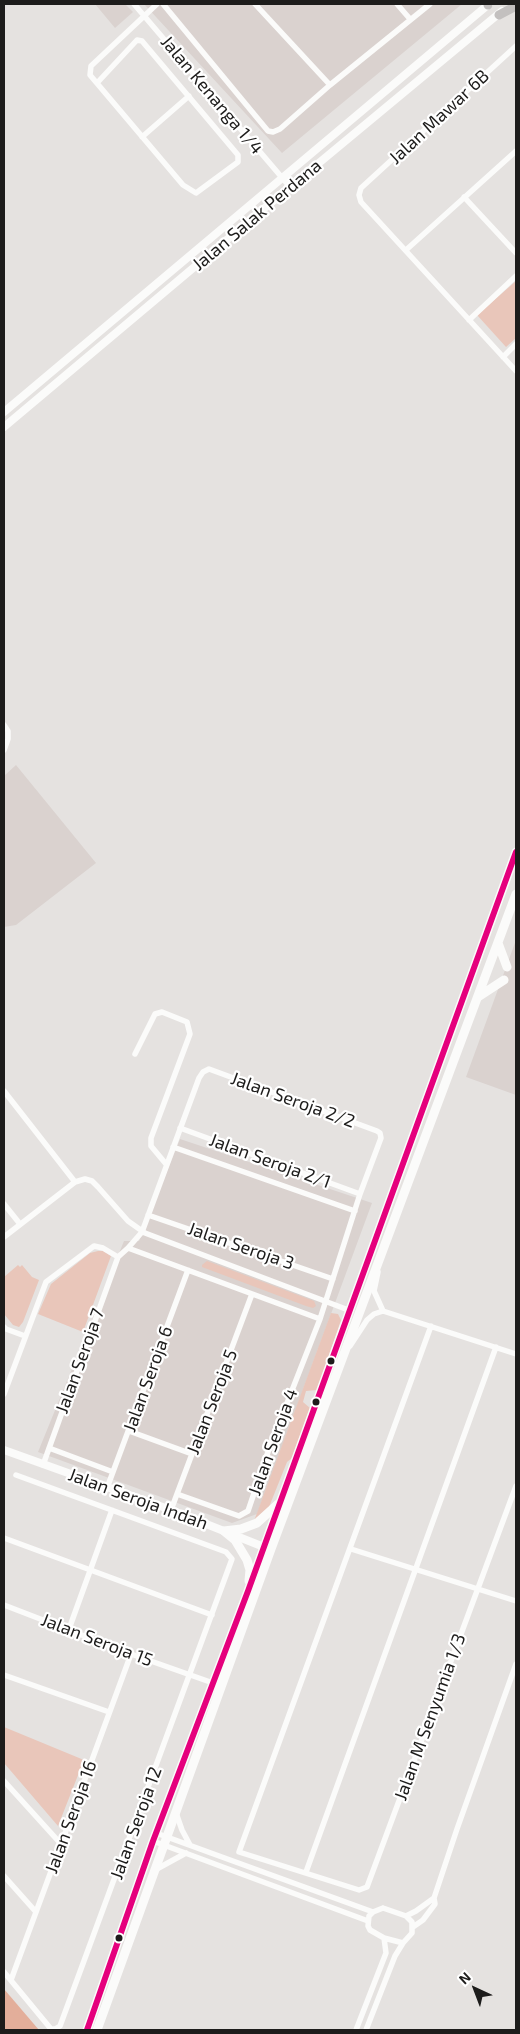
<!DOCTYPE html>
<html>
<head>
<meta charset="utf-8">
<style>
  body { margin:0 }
  #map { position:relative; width:520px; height:2034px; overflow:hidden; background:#e5e2e0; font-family:"Exo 2",sans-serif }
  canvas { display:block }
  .frame { position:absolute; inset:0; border:5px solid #1d1c1b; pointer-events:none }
  .north { position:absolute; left:450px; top:1964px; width:50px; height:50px; -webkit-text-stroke:4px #fff; paint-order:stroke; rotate:317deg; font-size:14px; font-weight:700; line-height:20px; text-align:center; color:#1d1c1b }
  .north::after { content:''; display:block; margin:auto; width:18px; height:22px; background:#1d1c1b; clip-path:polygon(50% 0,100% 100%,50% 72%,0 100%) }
</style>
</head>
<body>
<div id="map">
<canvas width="520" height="2034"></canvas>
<div class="frame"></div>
<div class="north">N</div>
</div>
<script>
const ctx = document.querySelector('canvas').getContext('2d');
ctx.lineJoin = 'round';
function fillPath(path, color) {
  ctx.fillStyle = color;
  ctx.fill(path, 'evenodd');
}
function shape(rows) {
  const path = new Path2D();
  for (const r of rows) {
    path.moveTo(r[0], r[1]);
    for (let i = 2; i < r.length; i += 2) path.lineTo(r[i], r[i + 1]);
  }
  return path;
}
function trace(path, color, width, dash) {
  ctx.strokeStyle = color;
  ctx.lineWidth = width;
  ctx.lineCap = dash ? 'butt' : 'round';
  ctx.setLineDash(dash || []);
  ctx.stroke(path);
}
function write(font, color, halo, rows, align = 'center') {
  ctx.font = font + ' "Exo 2",sans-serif';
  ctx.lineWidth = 4.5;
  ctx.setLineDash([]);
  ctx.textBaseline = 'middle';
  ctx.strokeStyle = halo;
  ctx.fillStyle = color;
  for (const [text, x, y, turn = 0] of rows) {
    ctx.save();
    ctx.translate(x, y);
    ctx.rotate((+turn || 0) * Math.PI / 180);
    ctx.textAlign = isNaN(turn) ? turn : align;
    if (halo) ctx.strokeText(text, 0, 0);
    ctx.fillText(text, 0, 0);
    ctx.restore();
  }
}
fillPath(shape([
  [95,4,125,4,133,12,115,28],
  [144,4,462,4,282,153],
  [16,765,96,863,16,925,4,927,4,776],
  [516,940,516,1095,466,1077],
  [180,1139,372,1203,257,1514,232,1523,38,1452,124,1241,139,1241]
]), '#dad2cf');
fillPath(shape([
  [516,281,516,338,506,347,477,315],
  [98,1251,103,1251,111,1256,83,1332,38,1314,51,1284,90,1253],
  [207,1261,314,1301,316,1306,313,1308,306,1306,202,1267,202,1265],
  [18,1265,20,1267,22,1265,32,1277,39,1280,23,1322,19,1327,13,1325,4,1314,4,1277],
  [331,1313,338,1314,341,1320,317,1390,306,1391,303,1402,310,1408,292,1458,287,1462,269,1507,254,1521],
  [4,1727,84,1760,58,1826,4,1763]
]), '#e9c6ba');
fillPath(shape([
  [4,1989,39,2030,4,2030]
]), '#e3ae9a');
trace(shape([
  [134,4,290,187],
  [163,4,268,131,273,132,280,129,330,85,430,4],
  [255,4,330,85],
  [397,4,410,19],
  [516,46,361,188,359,195,361,202,516,371],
  [97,83,137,40,142,41,238,155,238,162,196,193,183,185,90,75,91,66,157,4],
  [142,137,189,96],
  [464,197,516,253],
  [406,250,516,151],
  [469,320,516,276],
  [503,357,516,344],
  [4,725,8,731,8,739,4,750],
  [135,1054,155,1014,162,1012,187,1022,190,1034,151,1138,151,1146,166,1164],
  [4,1091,75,1182],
  [180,1128,360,1194],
  [173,1147,355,1211],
  [4,1204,20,1224],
  [148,1215,333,1279],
  [4,1237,75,1182,85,1179,92,1181,98,1187,128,1221,145,1233,351,1311],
  [128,1248,320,1319],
  [378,1272,374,1291,383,1311],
  [431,1326,239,1852,359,1890,367,1887,516,1486],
  [4,1327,6,1329,25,1336],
  [350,1346,367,1320,374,1314,383,1311,516,1354],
  [4,1394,46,1282,94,1246,103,1248,118,1257],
  [129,1431,192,1454],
  [49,1448,113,1472],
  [43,1465,118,1257,128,1248,142,1232,199,1078,203,1072,209,1069,377,1131,380,1133,381,1138,360,1194,320,1319,269,1449,248,1511,239,1516,177,1494],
  [107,1488,188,1270],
  [171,1510,252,1294],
  [4,1538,212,1615],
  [351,1549,516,1601],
  [4,1605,131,1654,213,1683],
  [69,1629,112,1510],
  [4,1675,109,1712],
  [4,1781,61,1844],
  [176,1813,182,1830,190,1845],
  [156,1833,373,1912],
  [153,1841,368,1921],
  [155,1870,186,1853],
  [306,1872,496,1347],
  [4,1876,36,1912],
  [383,1908,406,1916,412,1922,412,1933,403,1943,384,1938,370,1930,368,1926,369,1916,373,1912,383,1908],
  [406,1916,416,1911,434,1898],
  [413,1927,423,1920,435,1904,434,1898,457,1829,516,1664],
  [4,1972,51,2029,55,2029,60,2026,232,1559,226,1552,16,1475],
  [11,1980,131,1654],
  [356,2030,386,1953,384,1938],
  [366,2030,395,1956,403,1943]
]), '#fbfbfa', 5.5);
trace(shape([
  [4,412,489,4],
  [4,427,255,216,502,11],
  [4,1450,171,1510,269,1549]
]), '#fbfbfa', 8);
trace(shape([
  [498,943,507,967],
  [478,997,504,980],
  [224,1531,235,1540,247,1560,250,1570,249,1581],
  [224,1531,241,1529,257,1523,278,1504],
  [87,2030,153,1841,248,1591,516,852],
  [97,2030,271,1549,516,894]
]), '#fbfbfa', 9);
trace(shape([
  [488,5,488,4],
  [499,15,516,6]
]), '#c3c0bf', 9);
trace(shape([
  [87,2030,153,1841,248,1591,516,852]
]), '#e5007d', 6);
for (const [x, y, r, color] of [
  [331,1361,4.5,"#1d1c1b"],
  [316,1402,4.5,"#1d1c1b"],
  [119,1938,4.5,"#1d1c1b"]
]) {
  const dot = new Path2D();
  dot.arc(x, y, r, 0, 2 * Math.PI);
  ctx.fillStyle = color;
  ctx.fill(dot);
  trace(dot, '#fff', 2);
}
write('18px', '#1d1c1b', '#fff', [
  ["Jalan Kenanga 1/4",212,95,50],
  ["Jalan Mawar 6B",439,117,-43],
  ["Jalan Salak Perdana",257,215,-40],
  ["Jalan Seroja 2/2",293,1100,20],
  ["Jalan Seroja 2/1",270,1161,20],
  ["Jalan Seroja 3",241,1246,19],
  ["Jalan Seroja 7",80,1361,-70],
  ["Jalan Seroja 6",148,1379,-70],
  ["Jalan Seroja 5",212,1402,-69],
  ["Jalan Seroja 4",273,1442,-70],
  ["Jalan Seroja Indah",138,1499,20],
  ["Jalan Seroja 15",97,1640,21],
  ["Jalan M Senyumia 1/3",430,1717,-70],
  ["Jalan Seroja 16",71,1817,-70],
  ["Jalan Seroja 12",136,1823,-70]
]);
</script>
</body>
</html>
